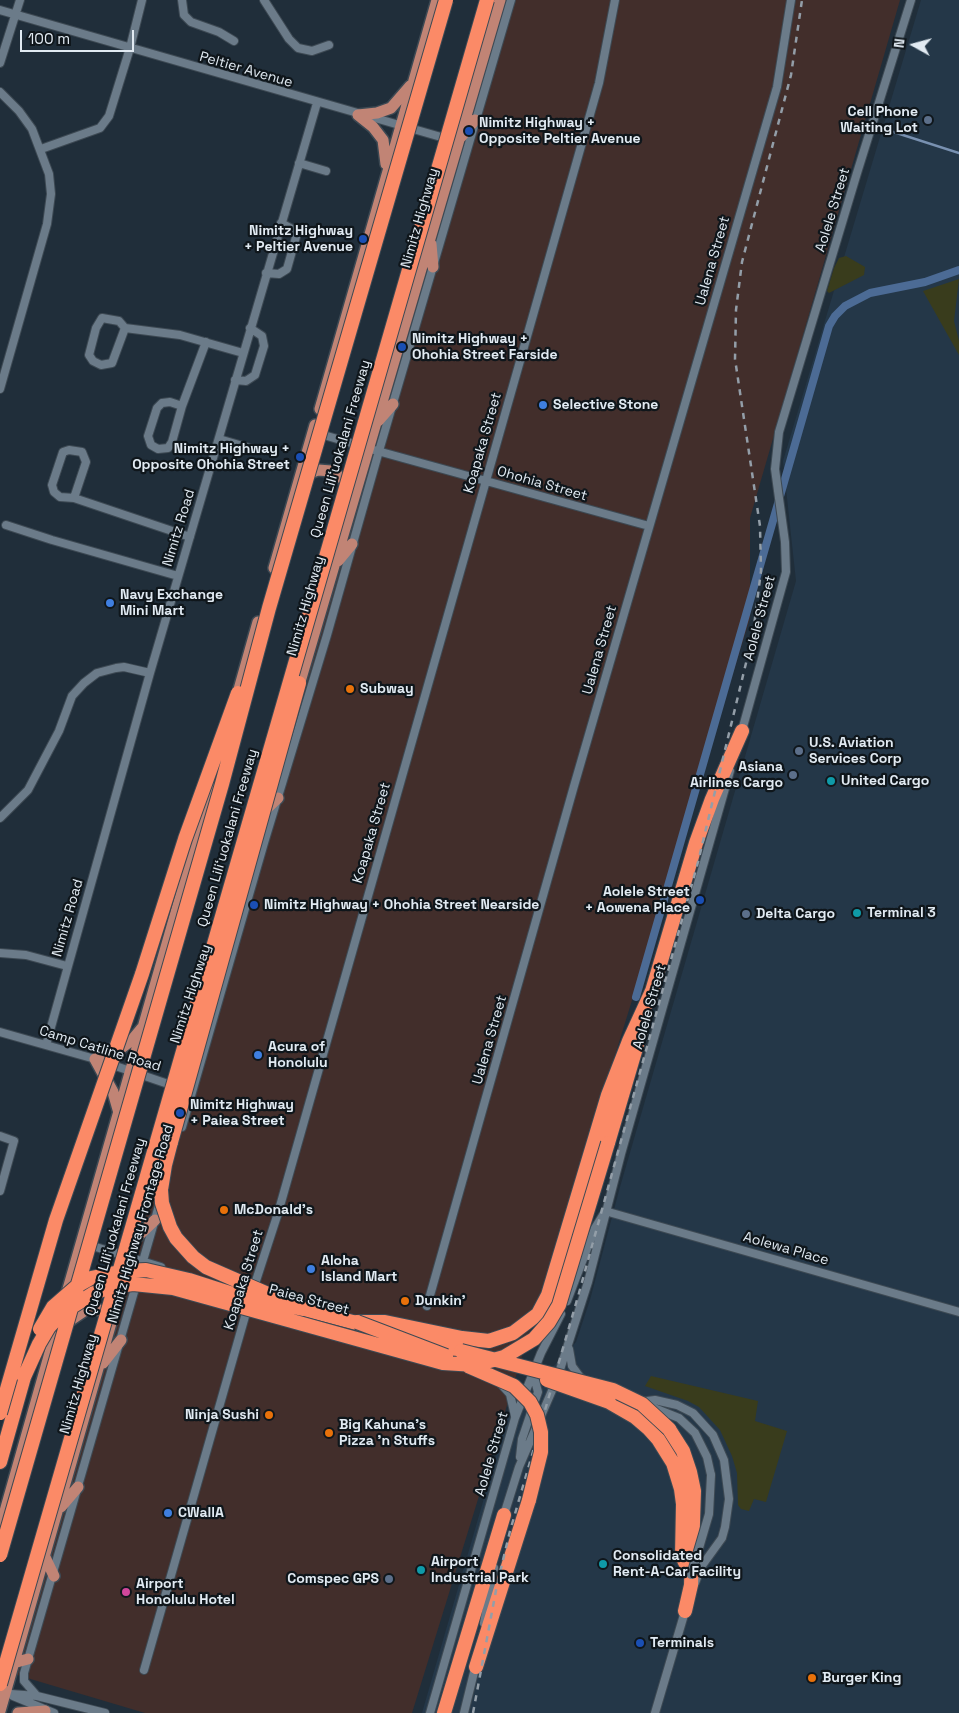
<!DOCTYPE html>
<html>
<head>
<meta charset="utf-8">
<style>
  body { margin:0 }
  #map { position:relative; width:959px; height:1713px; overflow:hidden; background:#202e3a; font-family:"Space Grotesk",sans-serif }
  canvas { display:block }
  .north { position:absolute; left:889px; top:20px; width:50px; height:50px; -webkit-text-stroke:4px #0f161b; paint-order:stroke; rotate:277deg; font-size:14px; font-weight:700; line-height:20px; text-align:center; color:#e1eaf2 }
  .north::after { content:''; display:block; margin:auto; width:18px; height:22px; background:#e1eaf2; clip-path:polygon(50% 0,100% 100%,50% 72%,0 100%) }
  .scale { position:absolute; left:20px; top:30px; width:114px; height:22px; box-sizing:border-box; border:2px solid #e1eaf2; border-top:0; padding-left:6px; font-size:15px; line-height:18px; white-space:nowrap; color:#e1eaf2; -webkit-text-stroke:4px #0f161b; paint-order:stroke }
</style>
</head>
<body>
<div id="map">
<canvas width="959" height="1713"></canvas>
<div class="north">N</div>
<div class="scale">100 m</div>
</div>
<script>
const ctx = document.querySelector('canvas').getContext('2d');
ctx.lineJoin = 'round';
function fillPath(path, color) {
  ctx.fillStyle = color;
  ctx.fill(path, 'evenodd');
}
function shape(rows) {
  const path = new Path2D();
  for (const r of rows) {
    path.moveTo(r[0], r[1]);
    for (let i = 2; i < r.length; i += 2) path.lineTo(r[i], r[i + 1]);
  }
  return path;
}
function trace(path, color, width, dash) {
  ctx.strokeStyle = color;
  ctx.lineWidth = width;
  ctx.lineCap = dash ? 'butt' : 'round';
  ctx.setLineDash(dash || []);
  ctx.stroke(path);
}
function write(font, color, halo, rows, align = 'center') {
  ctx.font = font + ' "Space Grotesk",sans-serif';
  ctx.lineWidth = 4.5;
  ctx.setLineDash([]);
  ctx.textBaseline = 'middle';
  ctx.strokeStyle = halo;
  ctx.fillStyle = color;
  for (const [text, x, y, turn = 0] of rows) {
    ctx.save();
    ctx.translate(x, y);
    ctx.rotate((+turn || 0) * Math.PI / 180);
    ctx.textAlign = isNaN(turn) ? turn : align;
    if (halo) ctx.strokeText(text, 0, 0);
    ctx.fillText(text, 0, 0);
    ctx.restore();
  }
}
fillPath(shape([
  [921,0,959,0,959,1713,422,1713,508,1415,576,1342,590,1300,620,1187,796,581,783,461]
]), '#243748');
fillPath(shape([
  [507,0,900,0,750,518,750,618,412,1713,145,1713,17,1675,157,1177]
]), '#422e2b');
fillPath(shape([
  [846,256,865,267,864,275,829,293,827,291,834,268,839,258],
  [959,279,954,321,959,341,959,355,923,291],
  [651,1376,758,1401,755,1421,787,1431,766,1502,754,1499,749,1511,741,1509,738,1505,737,1473,732,1456,720,1430,699,1407,688,1401,645,1386]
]), '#393c1c');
trace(shape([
  [878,127,959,153]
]), '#7991b1', 2.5);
trace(shape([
  [636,997,829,326,835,316,845,306,870,293,925,282,959,270]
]), '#4c6b95', 8);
const minor = shape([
  [182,0,184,15,191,22,219,32,234,41],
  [264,0,289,39,298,48,312,51,329,45],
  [0,10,448,139],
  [0,63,20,0],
  [0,92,19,111,32,129,49,174,51,194,47,224,0,389],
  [41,149,100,128,109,116,130,48,142,0],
  [299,163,326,171],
  [266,273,279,274,287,269,296,237,292,229,281,223],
  [125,328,119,321,102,318,96,328,89,355,93,361,101,365,112,363,125,328,180,335,243,353],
  [235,380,246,381,255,375,264,346,262,336,250,328],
  [182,406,170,402,162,403,157,408,148,436,151,445,158,449,168,448,172,442,182,406,206,342],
  [317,433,361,446],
  [219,439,253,449],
  [374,450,649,526],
  [74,498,86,462,82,452,69,450,63,452,52,485,54,492,60,497,74,498,190,537],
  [6,525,52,540,178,576],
  [741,734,786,572,785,542,775,469,779,432,857,173,911,0],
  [0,818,28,790,59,731,72,696,84,683,97,673,116,668,124,667,150,673],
  [0,953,26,955,67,966],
  [0,1032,95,1059,174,1086],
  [46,1045,150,673,317,103],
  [182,1127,264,843,327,635,379,451,511,0],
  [0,1136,14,1141,0,1191],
  [605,1211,959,1312],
  [86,1244,161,1267],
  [253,1290,278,1213,599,83,615,0],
  [567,1301,595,1228,603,1215],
  [427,1306,574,786,777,87,791,0],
  [569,1349,572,1366,583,1381],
  [501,1384,510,1394,515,1416],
  [639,1402,655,1400,677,1405,693,1413,713,1435,724,1460,729,1499,725,1527,722,1538,701,1567,695,1583],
  [649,1406,679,1418,695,1433,707,1457,711,1475],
  [520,1457,522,1439,538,1392,533,1373],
  [503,1518,519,1467,557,1379,588,1282,621,1154,730,771],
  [484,1623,494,1568],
  [144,1670,248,1306],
  [11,1694,37,1696,105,1713],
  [13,1696,54,1713],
  [37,1696,24,1681,24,1673,160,1202],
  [430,1713,515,1418,541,1353,561,1314],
  [464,1713,476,1664],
  [655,1713,686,1608]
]);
const primary = shape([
  [358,115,377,113,391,108,410,86],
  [358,115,373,127,383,140,386,164],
  [461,137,475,120],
  [431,244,433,267],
  [320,409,437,0],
  [378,421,393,404],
  [303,476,318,470,331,471,343,479,349,489],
  [338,561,352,544],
  [274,568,315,425],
  [297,692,500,0],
  [236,700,258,622],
  [262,813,278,798],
  [119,1113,113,1092,95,1059,119,1050,132,1040,142,1028],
  [135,1239,155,1220],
  [66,1296,218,766],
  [65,1324,87,1309,97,1309,107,1314,109,1322],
  [103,1363,121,1340],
  [61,1507,78,1487],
  [0,1529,61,1314],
  [45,1557,54,1576],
  [13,1663,28,1659],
  [0,1711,135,1239],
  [18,1713,45,1711]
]);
const motorway = shape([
  [650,998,696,843,712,799,742,731],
  [608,1143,641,1031],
  [161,1190,165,1165,171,1142],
  [303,1309,368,1326],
  [360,1322,385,1322,462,1338,489,1341,513,1333,538,1314,548,1295,608,1095,629,1041,652,991],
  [415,1339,461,1351],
  [609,1402,635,1417,649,1429,658,1439,673,1463,681,1489,683,1504,682,1556,691,1575],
  [669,1429,683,1451,690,1472,694,1491,691,1585,685,1611],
  [0,1462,24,1377],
  [476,1667,529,1500],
  [444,1713,504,1515]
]);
trace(minor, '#3d4953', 10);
trace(primary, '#3d4953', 14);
trace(motorway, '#3d4953', 16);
trace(minor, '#6b7b89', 8);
trace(primary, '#c18475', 11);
trace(motorway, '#fb8a67', 14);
trace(shape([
  [473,1713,497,1585,510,1531,579,1293,698,862,753,634,761,571,760,526,735,359,736,310,742,262,791,75,802,0]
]), '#939ea8', 2.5, [6, 6]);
const minorBridge = shape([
  [691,1575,709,1514,711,1475]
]);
const motorwayBridge = shape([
  [171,1142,299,683],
  [161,1190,162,1203,170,1227,176,1238,193,1257,206,1267,277,1298],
  [357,1322,446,1356],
  [40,1329,53,1307,77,1286,91,1278,124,1271,146,1270,189,1280,242,1297,303,1309],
  [461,1351,613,1390,642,1404,669,1429],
  [468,1366,514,1386,530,1402,537,1415,541,1432,541,1452,529,1500],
  [24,1377,39,1344,49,1327,62,1313,94,1293,111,1287,133,1284,173,1288,443,1363,475,1365,504,1357,534,1339,549,1322,559,1305,608,1143],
  [547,1380,609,1402],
  [0,1413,56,1220,142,974,185,839,238,693],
  [0,1555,222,784,269,608,446,0],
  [0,1684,487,0]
]);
trace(minorBridge, '#3d4953', 10, []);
trace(motorwayBridge, '#3d4953', 16, []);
trace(minorBridge, '#6b7b89', 8);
trace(motorwayBridge, '#fb8a67', 14);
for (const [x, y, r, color] of [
  [928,120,5,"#5c6f8a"],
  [469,131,5,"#1a4fb4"],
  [363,239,5,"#1a4fb4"],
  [402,347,5,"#1a4fb4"],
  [543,405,5,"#3f7fe0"],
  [300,457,5,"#1a4fb4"],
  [110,603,5,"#3f7fe0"],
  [350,689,5,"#e8710a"],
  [799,751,5,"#5c6f8a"],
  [793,775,5,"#5c6f8a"],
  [831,781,5,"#0f9aa8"],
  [700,900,5,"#1a4fb4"],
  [254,905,5,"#1a4fb4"],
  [857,913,5,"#0f9aa8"],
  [746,914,5,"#5c6f8a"],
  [258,1055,5,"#3f7fe0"],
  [180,1113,5,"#1a4fb4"],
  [224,1210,5,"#e8710a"],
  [311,1269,5,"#3f7fe0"],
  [405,1301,5,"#e8710a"],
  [269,1415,5,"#e8710a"],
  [329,1433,5,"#e8710a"],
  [168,1513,5,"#3f7fe0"],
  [603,1564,5,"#0f9aa8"],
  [421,1570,5,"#0f9aa8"],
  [389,1579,5,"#5c6f8a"],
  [126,1592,5,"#d1479c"],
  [640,1643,5,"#1a4fb4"],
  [812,1678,5,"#e8710a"]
]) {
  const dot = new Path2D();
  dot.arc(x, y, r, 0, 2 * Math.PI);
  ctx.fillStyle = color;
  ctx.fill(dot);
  trace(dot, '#0f161b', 2);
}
write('14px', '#e1eaf2', '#0f161b', [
  ["Peltier Avenue",246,70,16],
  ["Aolele Street",833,210,-73],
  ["Nimitz Highway",420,218,-74],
  ["Ualena Street",713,261,-74],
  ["Koapaka Street",483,443,-74],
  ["Queen Liliʻuokalani Freeway",341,449,-74],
  ["Ohohia Street",542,484,16],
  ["Nimitz Road",179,528,-73],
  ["Nimitz Highway",306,606,-74],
  ["Aolele Street",760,618,-75],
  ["Ualena Street",600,650,-74],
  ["Koapaka Street",372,833,-74],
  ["Queen Liliʻuokalani Freeway",228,838,-74],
  ["Nimitz Road",68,918,-74],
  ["Nimitz Highway",191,994,-72],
  ["Aolele Street",650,1007,-74],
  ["Ualena Street",490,1040,-74],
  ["Camp Catline Road",100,1049,17],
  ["Nimitz Highway Frontage Road",141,1224,-74],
  ["Queen Liliʻuokalani Freeway",116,1227,-74],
  ["Aolewa Place",786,1249,16],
  ["Koapaka Street",244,1280,-73],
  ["Paiea Street",309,1300,15],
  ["Nimitz Highway",79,1384,-74],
  ["Aolele Street",492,1454,-74]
]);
write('bold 14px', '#e1eaf2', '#0f161b', [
  ["Cell Phone",918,112,"right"],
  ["Waiting Lot",918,128,"right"],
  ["Nimitz Highway +",479,123],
  ["Opposite Peltier Avenue",479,139],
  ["Nimitz Highway",353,231,"right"],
  ["+ Peltier Avenue",353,247,"right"],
  ["Nimitz Highway +",412,339],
  ["Ohohia Street Farside",412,355],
  ["Selective Stone",553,405],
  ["Nimitz Highway +",290,449,"right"],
  ["Opposite Ohohia Street",290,465,"right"],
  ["Navy Exchange",120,595],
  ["Mini Mart",120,611],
  ["Subway",360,689],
  ["U.S. Aviation",809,743],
  ["Services Corp",809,759],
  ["Asiana",783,767,"right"],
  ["Airlines Cargo",783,783,"right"],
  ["United Cargo",841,781],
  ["Aolele Street",690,892,"right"],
  ["+ Aowena Place",690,908,"right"],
  ["Nimitz Highway + Ohohia Street Nearside",264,905],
  ["Terminal 3",867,913],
  ["Delta Cargo",756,914],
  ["Acura of",268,1047],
  ["Honolulu",268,1063],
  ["Nimitz Highway",190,1105],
  ["+ Paiea Street",190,1121],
  ["McDonald's",234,1210],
  ["Aloha",321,1261],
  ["Island Mart",321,1277],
  ["Dunkin'",415,1301],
  ["Ninja Sushi",259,1415,"right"],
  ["Big Kahuna's",339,1425],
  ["Pizza 'n Stuffs",339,1441],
  ["CWallA",178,1513],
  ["Consolidated",613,1556],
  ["Rent-A-Car Facility",613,1572],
  ["Airport",431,1562],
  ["Industrial Park",431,1578],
  ["Comspec GPS",379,1579,"right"],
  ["Airport",136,1584],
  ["Honolulu Hotel",136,1600],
  ["Terminals",650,1643],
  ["Burger King",822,1678]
], 'left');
</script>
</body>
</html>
